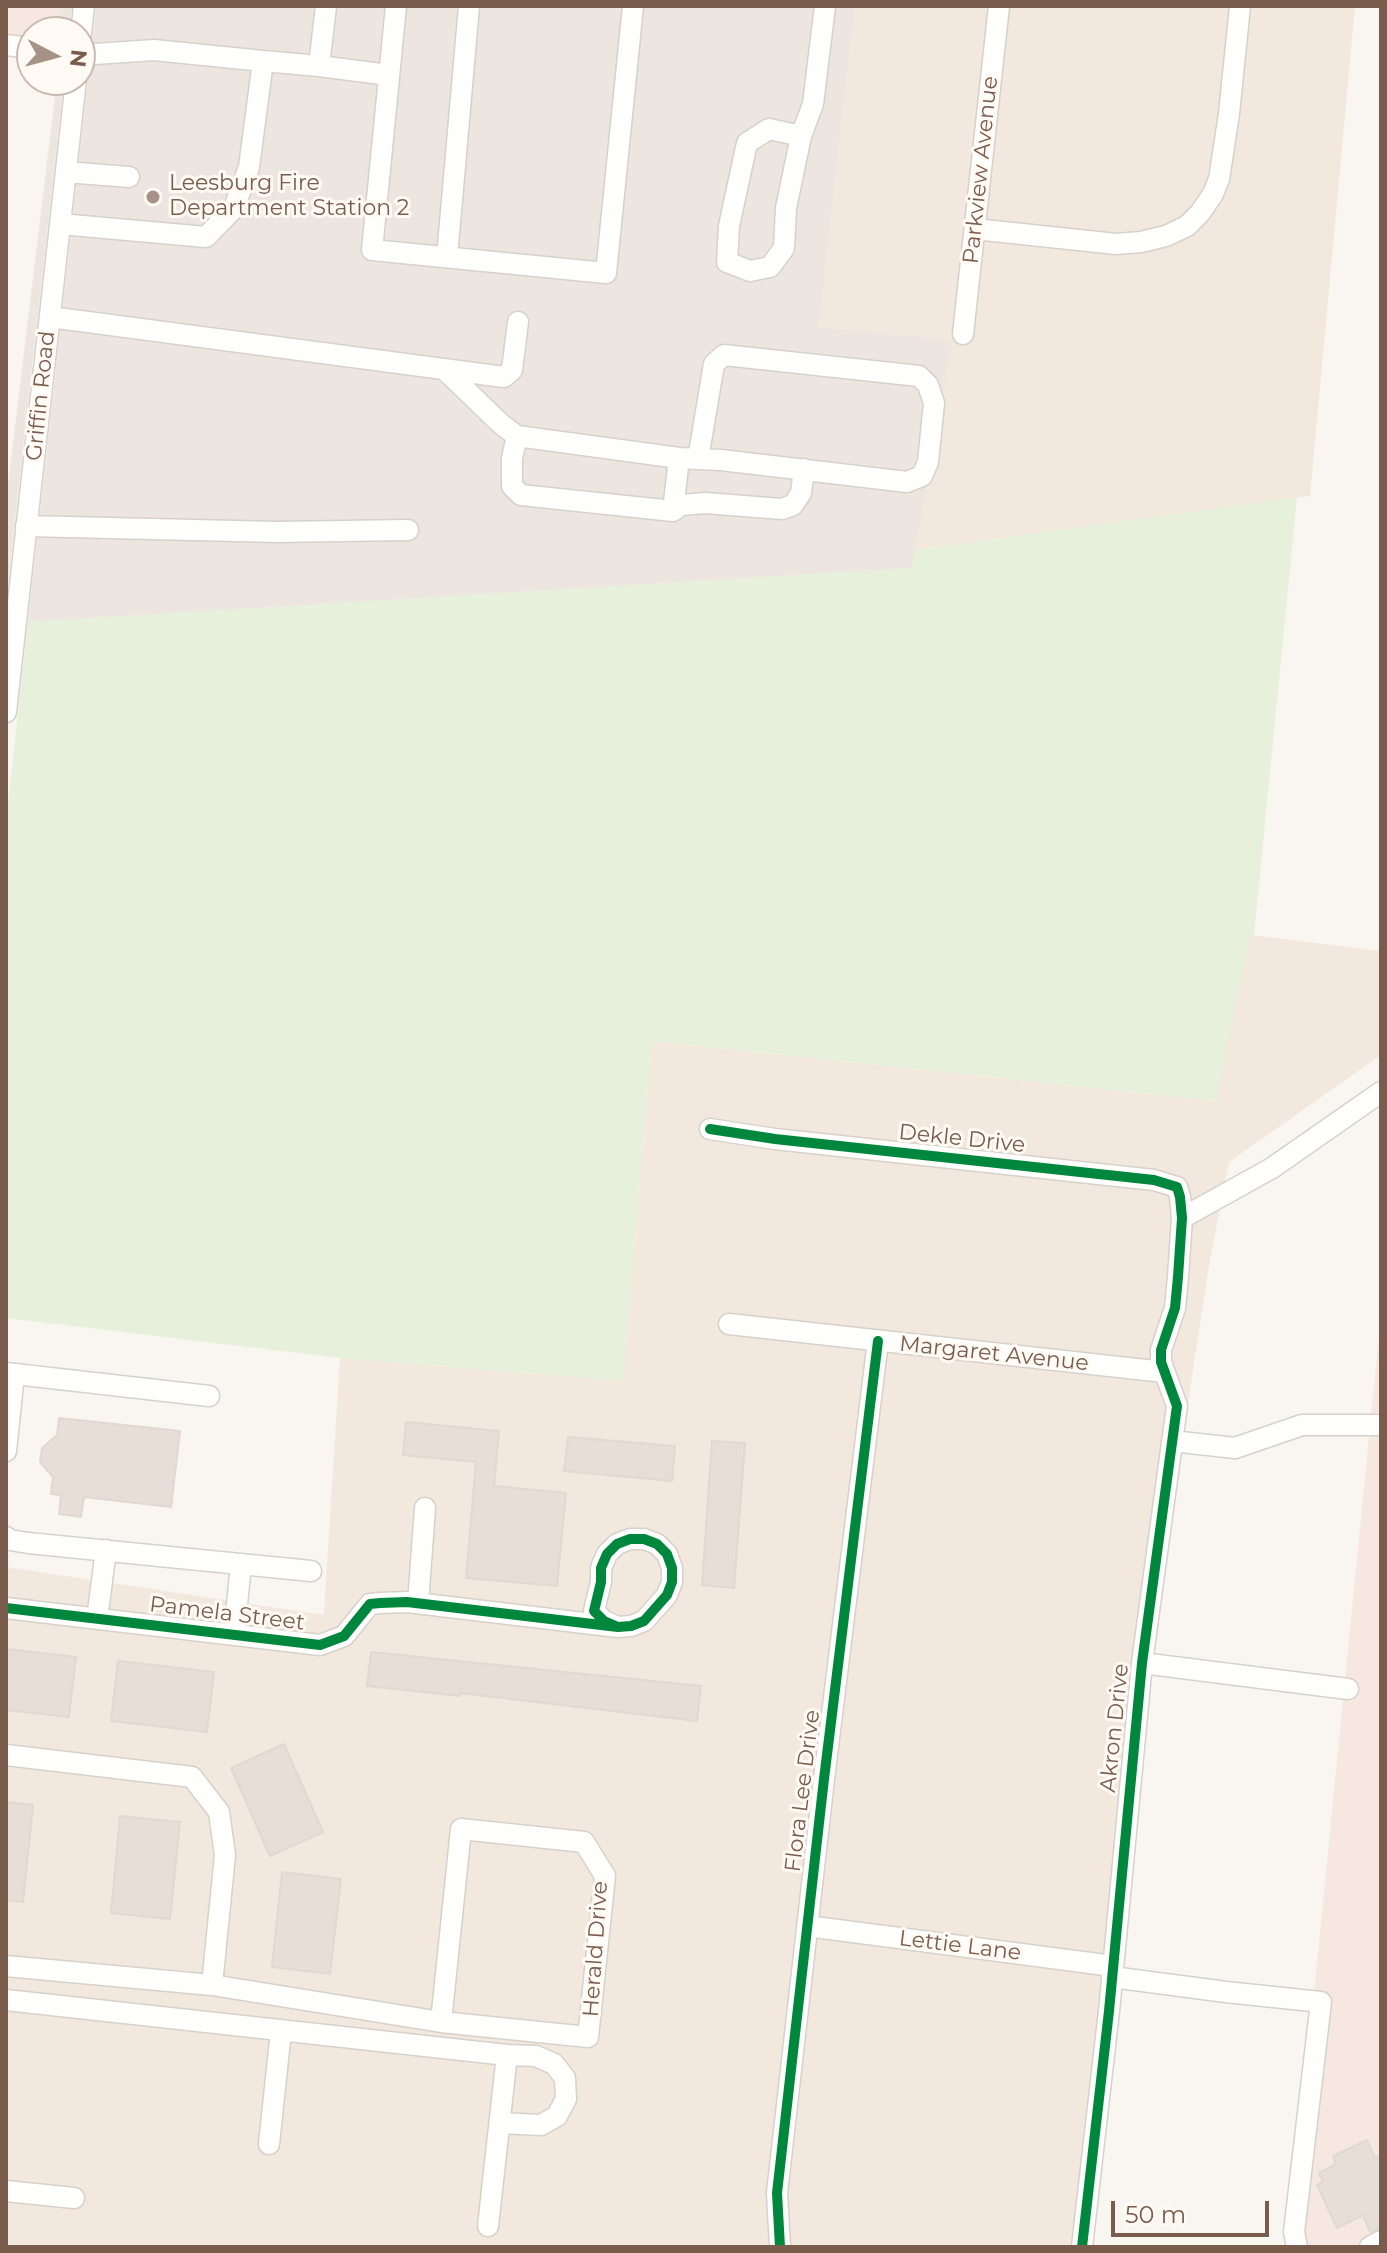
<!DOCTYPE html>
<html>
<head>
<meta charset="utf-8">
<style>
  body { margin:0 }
  #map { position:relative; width:1387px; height:2253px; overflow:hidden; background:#f9f5f0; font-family:Montserrat,sans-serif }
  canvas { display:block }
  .frame { position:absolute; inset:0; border:8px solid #7a5c4d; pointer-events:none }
  .north { position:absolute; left:16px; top:16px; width:80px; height:80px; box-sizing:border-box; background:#fffaf3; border:2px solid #cabbb1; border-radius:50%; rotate:96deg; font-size:22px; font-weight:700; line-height:32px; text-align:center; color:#7a5c4d }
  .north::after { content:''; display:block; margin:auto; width:28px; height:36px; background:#a69286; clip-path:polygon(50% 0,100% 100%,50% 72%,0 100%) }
  .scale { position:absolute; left:1111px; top:2201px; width:158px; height:36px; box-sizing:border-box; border:4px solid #7a5c4d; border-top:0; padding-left:10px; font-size:24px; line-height:28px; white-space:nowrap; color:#7a5c4d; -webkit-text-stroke:6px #fffaf3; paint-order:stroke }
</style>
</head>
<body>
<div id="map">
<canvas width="1387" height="2253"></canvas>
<div class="frame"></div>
<div class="north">N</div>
<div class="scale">50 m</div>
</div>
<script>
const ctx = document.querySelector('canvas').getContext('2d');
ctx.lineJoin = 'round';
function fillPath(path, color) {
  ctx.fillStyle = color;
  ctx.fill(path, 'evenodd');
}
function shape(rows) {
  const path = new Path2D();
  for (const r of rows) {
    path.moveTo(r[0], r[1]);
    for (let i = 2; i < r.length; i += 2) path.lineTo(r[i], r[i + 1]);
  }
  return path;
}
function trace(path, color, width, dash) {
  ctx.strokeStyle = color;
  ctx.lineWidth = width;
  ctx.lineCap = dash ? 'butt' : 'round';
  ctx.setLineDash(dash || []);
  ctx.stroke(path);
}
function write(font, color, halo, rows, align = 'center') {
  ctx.font = font + ' Montserrat,sans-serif';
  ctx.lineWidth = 6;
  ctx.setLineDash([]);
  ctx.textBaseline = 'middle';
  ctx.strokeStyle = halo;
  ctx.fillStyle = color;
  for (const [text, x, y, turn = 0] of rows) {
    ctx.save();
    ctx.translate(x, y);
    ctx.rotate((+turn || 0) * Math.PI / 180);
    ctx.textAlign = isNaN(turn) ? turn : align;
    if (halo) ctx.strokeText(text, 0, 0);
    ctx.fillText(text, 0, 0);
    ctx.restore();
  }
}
fillPath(shape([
  [855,6,1355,6,1310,496,915,550,951,340,819,327],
  [1250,935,1381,951,1381,1055,1229,1162,1209,1265,1145,1685,1079,2247,6,2247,6,1567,324,1615,340,1358,623,1381,652,1041,1215,1101]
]), '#f2e8de');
fillPath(shape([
  [6,6,60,6,56,32,32,32,32,42,6,39],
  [1381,1315,1381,2247,1289,2247]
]), '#f6e8e1');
fillPath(shape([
  [60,6,72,6,69,32,56,32],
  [96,6,855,6,819,327,952,340,912,568,28,622],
  [57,80,64,80,6,601,6,501]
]), '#ede5e0');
fillPath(shape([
  [1297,497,1254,935,1250,935,1216,1101,652,1041,623,1381,340,1358,6,1318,6,823,28,622,911,568,915,550]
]), '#e7f0db');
const building = shape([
  [59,1418,180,1431,171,1507,84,1497,81,1517,59,1514,61,1495,51,1494,53,1477,40,1462,42,1448,57,1435,59,1418],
  [406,1422,499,1431,494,1486,566,1493,557,1586,466,1578,476,1462,403,1455,406,1422],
  [568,1437,675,1446,672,1481,564,1471,568,1437],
  [712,1441,745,1443,734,1588,702,1585,712,1441],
  [6,1649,76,1657,69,1717,6,1710,6,1649],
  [371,1652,701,1686,697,1721,460,1693,460,1696,367,1686,371,1652],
  [118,1661,214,1672,207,1732,111,1721,118,1661],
  [284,1744,323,1832,270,1856,231,1768,284,1744],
  [6,1802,33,1805,23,1902,6,1900,6,1802],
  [120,1816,180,1822,170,1919,111,1913,120,1816],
  [282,1872,341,1879,330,1974,272,1967,282,1872],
  [1367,2140,1375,2158,1381,2155,1381,2228,1370,2232,1363,2215,1337,2228,1317,2185,1323,2182,1319,2173,1336,2164,1333,2156,1367,2140]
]);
fillPath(building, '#e6ded7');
trace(building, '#e2d8d2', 2);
const minor = shape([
  [326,6,319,66,389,75],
  [396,6,372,250,606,273,633,6],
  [80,43,84,6],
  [6,45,32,48],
  [263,61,319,66],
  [801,136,769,129,747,143,729,226,727,262,750,271,770,267,784,248,786,208,801,136,813,104,825,6],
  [66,172,129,177],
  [60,224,206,237,234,208,249,167,263,61,154,50,80,55],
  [975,229,1116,244,1141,242,1166,236,1187,226,1200,213,1213,194,1219,179,1229,114,1240,6],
  [447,257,469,6],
  [50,317,504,377,512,370,518,322],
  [963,334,999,6],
  [444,369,501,424,517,436,679,458,673,511,521,495,512,486,512,458,517,436],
  [679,458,698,459,721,460,907,482,922,476,928,462,934,403,928,385,919,376,724,355,714,364,698,459],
  [673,511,681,505,705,503,782,509,793,505,801,493,804,469],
  [26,526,277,532,408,530],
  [6,712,76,80],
  [710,1129,775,1139,1154,1180,1177,1187,1180,1197,1182,1218,1178,1277,1175,1308,1161,1350,1161,1362,1177,1406,1142,1663,1109,2011,1082,2247],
  [1182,1218,1272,1168,1381,1092],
  [729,1324,1164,1372],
  [6,1373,209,1396],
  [1172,1441,1235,1448,1302,1425,1381,1425],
  [6,1451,14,1374],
  [6,1537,10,1540,28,1543,311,1571],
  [418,1603,425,1508],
  [6,1608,320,1645,344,1636,370,1604,380,1603,407,1602,618,1627,631,1626,644,1621,667,1595,672,1582,672,1568,667,1554,657,1544,644,1539,630,1539,617,1544,607,1554,601,1568,601,1582,594,1611,604,1621,618,1627],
  [97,1619,106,1550],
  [234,1635,241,1564],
  [1142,1663,1348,1689],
  [6,1755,192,1777,219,1812,225,1855,212,1985],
  [461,1829,584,1842,605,1876,588,2037,441,2022,461,1829],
  [807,1926,1113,1966],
  [6,1966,212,1985,441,2022],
  [1112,1977,1226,1992,1321,2002,1294,2232,1297,2247],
  [6,2000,507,2055,488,2226],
  [500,2123,541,2125,557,2116,566,2099,565,2078,554,2064,536,2056,507,2055],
  [269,2144,281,2031],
  [6,2191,74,2198],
  [780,2247,777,2193,824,1779,878,1341],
  [1370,2247,1381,2241]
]);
trace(minor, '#d7d1cb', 23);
trace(minor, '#fefefd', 20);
trace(shape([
  [710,1129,775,1139,1154,1180,1177,1187,1180,1197,1182,1218,1178,1277,1175,1308,1161,1350,1161,1362,1177,1406,1142,1663,1109,2011,1082,2247],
  [6,1608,320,1645,344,1636,370,1604,380,1603,407,1602,618,1627,631,1626,644,1621,667,1595,672,1582,672,1568,667,1554,657,1544,644,1539,630,1539,617,1544,607,1554,601,1568,601,1582,594,1611,604,1621,618,1627],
  [780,2247,777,2193,824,1779,878,1341]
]), '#00873e', 10);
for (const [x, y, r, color] of [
  [153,197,8,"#a69286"]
]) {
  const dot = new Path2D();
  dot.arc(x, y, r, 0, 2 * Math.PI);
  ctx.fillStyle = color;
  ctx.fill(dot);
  trace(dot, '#fffaf3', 3);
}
write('22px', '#7a5c4d', '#fffaf3', [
  ["Parkview Avenue",981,170,-84],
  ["Griffin Road",41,396,-84],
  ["Dekle Drive",962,1139,6],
  ["Margaret Avenue",994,1354,6],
  ["Pamela Street",227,1614,7],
  ["Akron Drive",1115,1728,-84],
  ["Flora Lee Drive",803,1791,-83],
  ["Lettie Lane",960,1946,7],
  ["Herald Drive",596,1949,-86]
]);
write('22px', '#7a5c4d', '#fffaf3', [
  ["Leesburg Fire",169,184],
  ["Department Station 2",169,209]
], 'left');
</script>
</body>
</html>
